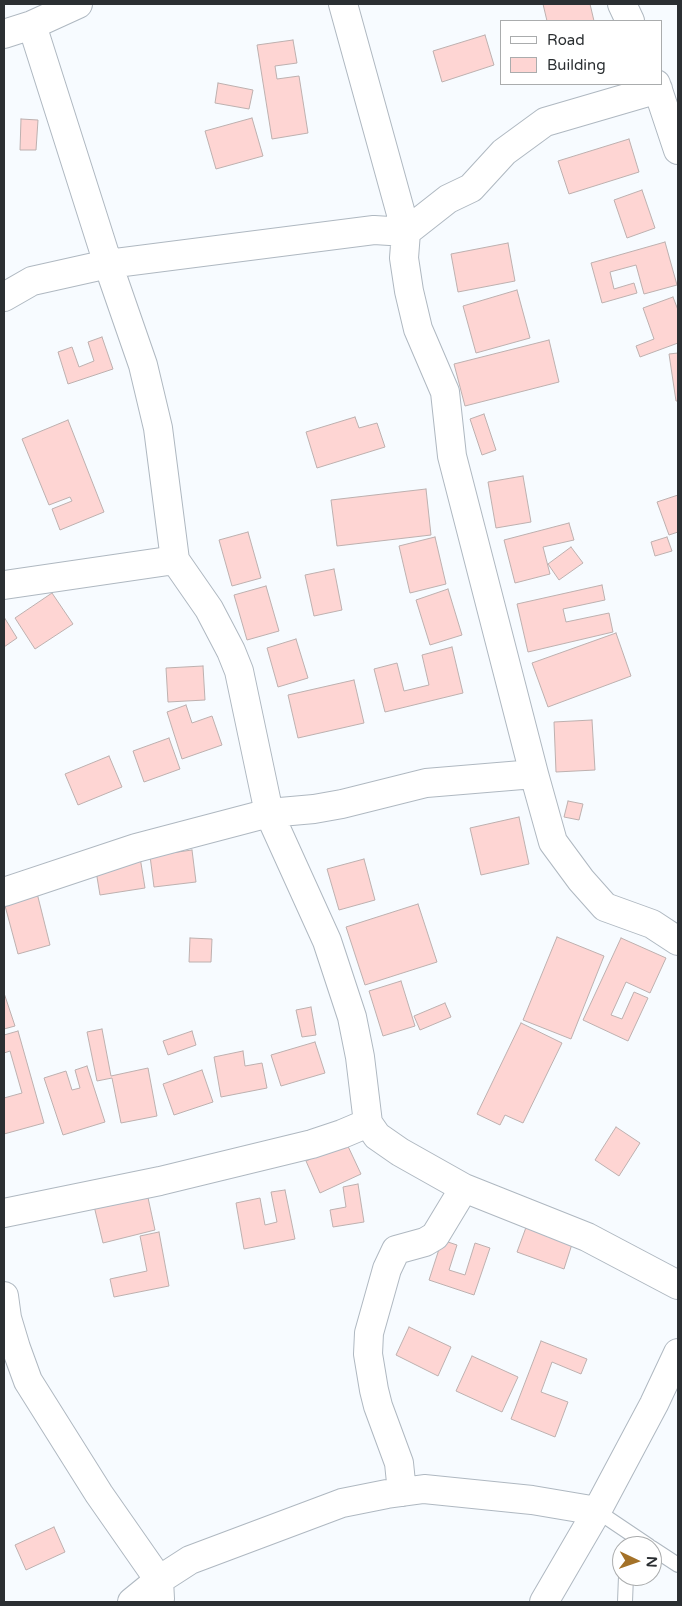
<!DOCTYPE html>
<html>
<head>
<meta charset="utf-8">
<style>
  body { margin:0 }
  #map { position:relative; width:682px; height:1606px; overflow:hidden; background:#f7fbff; font-family:"Varela Round",sans-serif }
  canvas { display:block }
  .frame { position:absolute; inset:0; border:5px solid #2b2f32; pointer-events:none }
  .legend { position:absolute; left:500px; top:20px; width:162px; height:65px; box-sizing:border-box; background:#fff; border:1px solid #aaacad; margin:0; padding:6px 9px; list-style:none; font-size:15px; color:#2b2f32 }
  .legend li { display:flex; align-items:center; gap:10px; height:25px }
  .legend b { width:25px; border:1px solid #aaacad }
  .north { position:absolute; left:612px; top:1536px; width:50px; height:50px; box-sizing:border-box; background:#fff; border:1px solid #aaacad; border-radius:50%; rotate:93deg; font-size:14px; font-weight:700; line-height:20px; text-align:center; color:#2b2f32 }
  .north::after { content:''; display:block; margin:auto; width:18px; height:22px; background:#a47228; clip-path:polygon(50% 0,100% 100%,50% 72%,0 100%) }
</style>
</head>
<body>
<div id="map">
<canvas width="682" height="1606"></canvas>
<div class="frame"></div>
<ul class="legend">
<li><b style="height:6px;background:#fff"></b>Road</li>
<li><b style="height:14px;background:#fed5d3"></b>Building</li>
</ul>
<div class="north">N</div>
</div>
<script>
const ctx = document.querySelector('canvas').getContext('2d');
ctx.lineJoin = 'round';
function fillPath(path, color) {
  ctx.fillStyle = color;
  ctx.fill(path, 'evenodd');
}
function shape(rows) {
  const path = new Path2D();
  for (const r of rows) {
    path.moveTo(r[0], r[1]);
    for (let i = 2; i < r.length; i += 2) path.lineTo(r[i], r[i + 1]);
  }
  return path;
}
function trace(path, color, width, dash) {
  ctx.strokeStyle = color;
  ctx.lineWidth = width;
  ctx.lineCap = dash ? 'butt' : 'round';
  ctx.setLineDash(dash || []);
  ctx.stroke(path);
}
const building = shape([
  [543,4,590,4,594,21,547,21,543,4],
  [485,35,494,65,442,82,433,51,485,35],
  [293,40,297,63,275,66,277,79,299,76,308,133,272,139,257,45,293,40],
  [218,83,253,90,249,109,215,103,218,83],
  [252,118,263,156,216,169,205,131,252,118],
  [21,119,38,120,36,150,20,150,21,119],
  [629,139,639,172,569,194,558,161,629,139],
  [642,190,655,228,627,238,614,200,642,190],
  [665,242,677,285,644,294,636,265,610,272,614,289,634,283,637,293,602,303,591,263,665,242],
  [508,243,515,281,458,292,451,254,508,243],
  [517,290,530,338,476,353,463,306,517,290],
  [673,297,678,310,678,343,640,357,636,346,654,339,643,308,673,297],
  [102,337,113,369,68,384,58,352,72,347,79,367,94,361,88,342,102,337],
  [549,340,559,382,465,406,454,364,549,340],
  [678,353,678,401,676,401,669,354,678,353],
  [484,414,496,450,482,455,470,419,484,414],
  [355,417,359,428,377,423,385,447,317,468,306,432,355,417],
  [68,420,104,512,60,530,52,509,72,501,70,497,49,505,22,439,68,420],
  [523,476,531,522,496,528,488,482,523,476],
  [426,489,431,535,337,546,331,500,426,489],
  [678,495,678,532,669,535,657,502,678,495],
  [569,523,574,540,543,547,550,574,515,583,504,540,569,523],
  [248,532,261,578,232,586,219,540,248,532],
  [435,537,446,584,410,593,399,546,435,537],
  [667,537,672,551,655,556,651,542,667,537],
  [571,547,583,563,559,580,548,564,571,547],
  [334,569,342,610,314,616,305,575,334,569],
  [602,585,605,600,563,609,566,622,609,613,613,632,528,652,517,604,602,585],
  [266,586,279,631,247,640,234,595,266,586],
  [448,589,462,635,430,645,416,600,448,589],
  [52,593,73,624,35,649,15,618,52,593],
  [4,617,17,638,4,647,4,617],
  [616,633,631,676,548,707,532,663,616,633],
  [296,639,308,678,278,687,267,648,296,639],
  [452,647,463,693,385,712,374,669,397,663,404,691,429,685,422,655,452,647],
  [203,666,205,700,168,702,166,668,203,666],
  [354,680,364,723,298,738,288,695,354,680],
  [186,705,192,723,212,716,222,745,182,759,167,712,186,705],
  [592,720,595,770,556,772,554,722,592,720],
  [169,738,180,769,144,782,133,751,169,738],
  [109,756,122,787,78,805,65,774,109,756],
  [568,801,583,804,579,820,564,817,568,801],
  [519,817,529,864,481,875,470,828,519,817],
  [192,850,196,882,154,887,150,856,192,850],
  [140,857,145,888,100,895,95,865,140,857],
  [364,859,375,900,339,910,327,869,364,859],
  [37,893,50,945,18,954,4,902,37,893],
  [418,904,437,962,365,985,346,927,418,904],
  [557,937,604,956,571,1039,523,1020,557,937],
  [190,938,212,939,211,962,189,962,190,938],
  [621,938,666,958,650,993,626,982,611,1015,622,1019,634,992,648,998,628,1041,583,1020,621,938],
  [401,981,415,1026,383,1036,369,991,401,981],
  [4,993,15,1026,4,1029,4,993],
  [445,1003,451,1017,420,1030,414,1016,445,1003],
  [311,1007,316,1035,302,1037,296,1010,311,1007],
  [521,1023,562,1043,523,1123,505,1115,500,1125,477,1114,521,1023],
  [102,1029,111,1076,148,1068,157,1116,121,1123,112,1078,97,1081,87,1032,102,1029],
  [18,1031,44,1123,4,1134,4,1098,22,1093,10,1051,4,1053,4,1035,18,1031],
  [192,1031,196,1045,168,1055,163,1041,192,1031],
  [315,1042,325,1073,281,1086,271,1055,315,1042],
  [243,1051,245,1066,262,1063,267,1088,221,1097,214,1057,243,1051],
  [87,1066,105,1122,63,1135,44,1078,66,1071,72,1090,80,1088,75,1070,87,1066],
  [202,1070,213,1102,174,1115,163,1084,202,1070],
  [616,1127,640,1143,619,1176,595,1160,616,1127],
  [346,1142,361,1174,320,1193,306,1161,346,1142],
  [358,1184,364,1222,333,1227,330,1210,346,1207,343,1187,358,1184],
  [285,1190,295,1239,244,1249,236,1203,260,1198,265,1225,277,1222,271,1192,285,1190],
  [147,1193,155,1230,103,1243,94,1206,147,1193],
  [528,1222,574,1238,564,1269,517,1252,528,1222],
  [159,1232,169,1286,114,1297,110,1279,147,1271,140,1236,159,1232],
  [442,1240,457,1245,449,1270,465,1275,475,1243,490,1248,474,1295,429,1280,442,1240],
  [409,1327,451,1347,438,1376,396,1355,409,1327],
  [541,1341,587,1359,581,1374,552,1362,541,1392,568,1402,555,1437,511,1419,541,1341],
  [472,1356,518,1377,502,1412,456,1391,472,1356],
  [54,1527,65,1552,26,1570,15,1545,54,1527]
]);
fillPath(building, '#fed5d3');
trace(building, '#bdb0af', 1);
const lane = shape([
  [597,1511,649,1546],
  [652,1548,678,1565],
  [625,1602,626,1576]
]);
const street = shape([
  [622,4,630,21],
  [32,25,108,264,143,365,158,428,175,560,209,609,231,651,239,671,269,813,327,941,352,1017,360,1057,368,1123,377,1136,400,1152,464,1188,587,1237,678,1285],
  [4,34,32,25,78,4],
  [656,84,678,150],
  [658,89,545,122,504,152,471,188,448,199,406,232,404,258,409,291,418,329,445,392,452,456,534,774,553,842,581,880,605,907,652,924,678,941],
  [4,297,32,281,108,264,374,230,406,232,343,4],
  [4,585,175,560],
  [4,892,136,848,269,813,314,809,342,804,426,783,534,774],
  [4,1213,160,1181,312,1144,342,1134,368,1123],
  [4,1296,7,1318,16,1348,28,1381,99,1494,159,1580,160,1599],
  [402,1492,399,1463,378,1406,374,1390,368,1354,369,1333,387,1269,396,1250,425,1242,435,1236,464,1188],
  [132,1602,159,1580,190,1560,342,1503,387,1494,424,1489,532,1500,597,1511],
  [544,1602,597,1511,654,1404,678,1353]
]);
trace(lane, '#afb8c1', 16);
trace(street, '#afb8c1', 30);
trace(lane, '#fff', 14);
trace(street, '#fff', 28);
</script>
</body>
</html>
